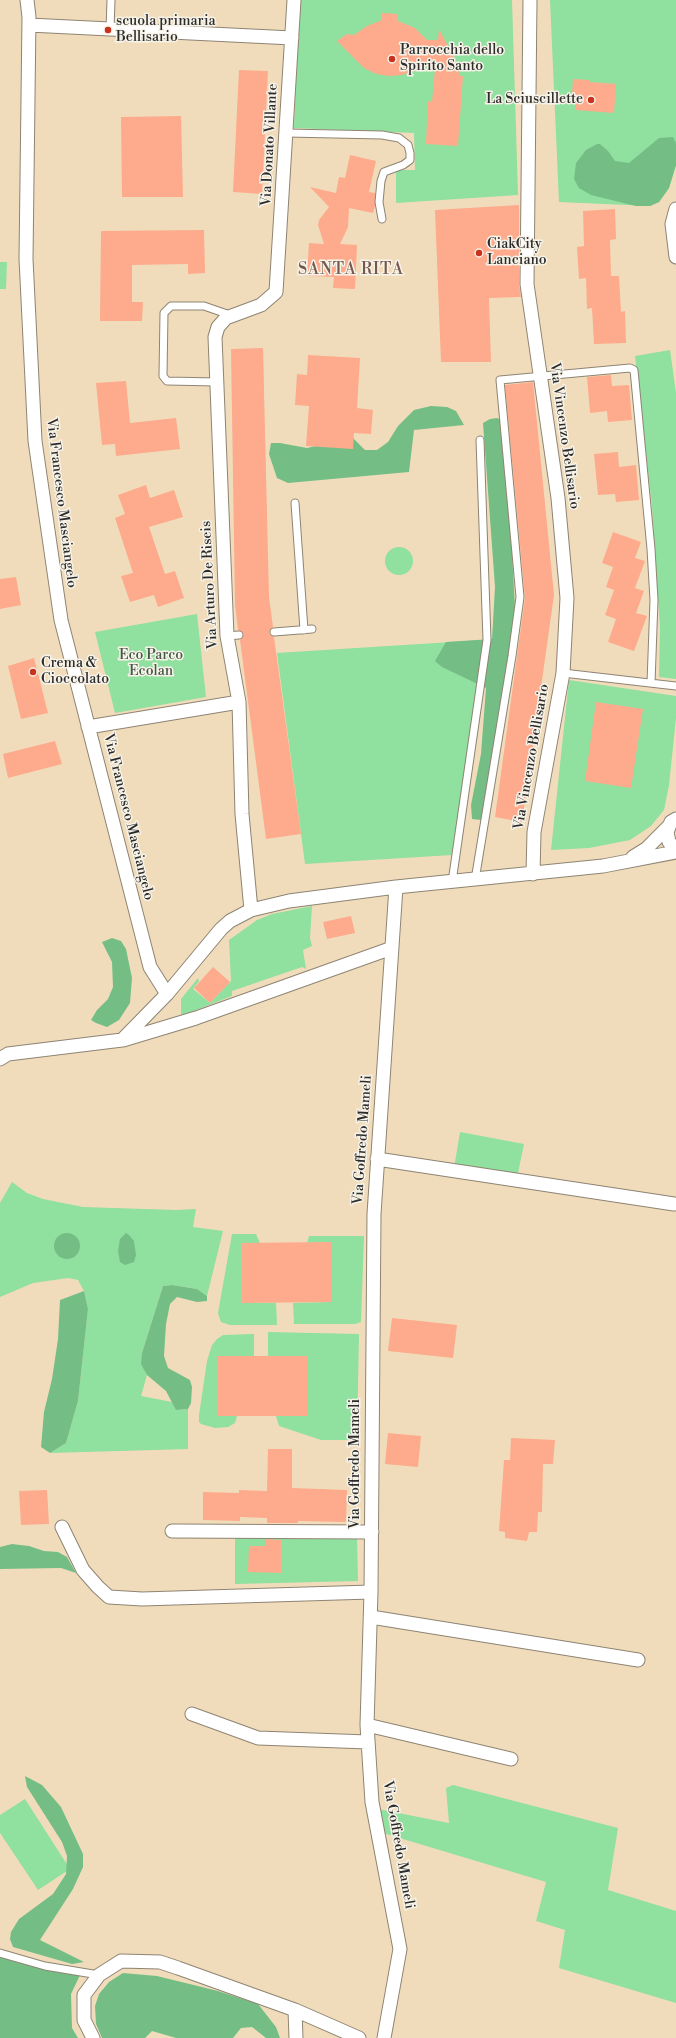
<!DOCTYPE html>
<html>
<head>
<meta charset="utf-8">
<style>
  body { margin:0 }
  canvas { display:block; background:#f0dcbb }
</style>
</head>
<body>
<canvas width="676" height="2038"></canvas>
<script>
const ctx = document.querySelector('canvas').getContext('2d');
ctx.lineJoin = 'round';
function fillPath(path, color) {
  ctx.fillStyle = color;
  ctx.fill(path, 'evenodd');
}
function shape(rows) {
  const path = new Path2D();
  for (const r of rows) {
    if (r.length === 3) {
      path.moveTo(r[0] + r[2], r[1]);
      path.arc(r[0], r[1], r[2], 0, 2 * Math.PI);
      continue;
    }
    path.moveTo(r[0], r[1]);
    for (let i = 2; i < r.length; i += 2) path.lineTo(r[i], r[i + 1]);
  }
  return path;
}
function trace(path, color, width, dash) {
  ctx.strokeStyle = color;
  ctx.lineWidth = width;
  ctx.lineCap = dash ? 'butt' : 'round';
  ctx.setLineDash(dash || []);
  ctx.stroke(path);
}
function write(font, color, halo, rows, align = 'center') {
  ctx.font = font + ' "Libre Bodoni",serif';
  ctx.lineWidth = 3;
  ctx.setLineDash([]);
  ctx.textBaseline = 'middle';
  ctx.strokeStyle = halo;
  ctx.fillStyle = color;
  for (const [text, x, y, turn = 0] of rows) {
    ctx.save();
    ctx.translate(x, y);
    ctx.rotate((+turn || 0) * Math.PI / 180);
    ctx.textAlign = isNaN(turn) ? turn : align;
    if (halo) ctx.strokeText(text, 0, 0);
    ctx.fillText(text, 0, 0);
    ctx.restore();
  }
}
fillPath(shape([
  [299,0,512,0,518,195,396,203,396,170,415,170,414,133,294,128],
  [550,0,676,0,676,165,669,188,659,202,650,206,559,202],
  [0,262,7,262,6,289,0,289],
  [670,350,676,393,676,679,659,677,660,627,652,506,635,356],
  [399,561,14],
  [197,614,206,697,115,713,95,632],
  [483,640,479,684,452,855,305,864,277,653],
  [569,680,676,696,676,718,669,785,664,810,651,826,630,840,589,848,551,850],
  [312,906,310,938,312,946,303,950,306,969,302,967,232,991,232,996,181,1016,181,999,198,978,199,981,193,989,210,1003,231,981,229,940,257,920,272,914],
  [460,1132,524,1144,517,1178,454,1168],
  [12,1182,27,1193,43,1199,83,1207,176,1210,196,1209,193,1227,223,1231,207,1296,197,1289,172,1285,163,1286,142,1353,142,1364,147,1375,141,1396,172,1402,177,1410,188,1409,188,1449,50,1453,66,1443,78,1401,88,1309,84,1291,78,1280,68,1278,33,1283,0,1297,0,1203],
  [232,1234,256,1234,260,1243,242,1243,242,1303,276,1303,277,1325,230,1325,221,1322,218,1313],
  [309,1236,364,1236,361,1322,355,1324,294,1324,293,1303,331,1302,331,1243,307,1243],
  [268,1332,359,1334,357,1440,321,1440,279,1426,276,1416,307,1416,307,1356,268,1356],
  [254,1334,254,1356,218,1356,218,1416,237,1416,235,1423,228,1427,215,1428,201,1424,199,1422,199,1415,207,1361,212,1345,217,1339,223,1335],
  [235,1537,357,1538,358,1581,235,1584],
  [453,1785,618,1828,608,1890,676,1911,676,2003,559,1968,565,1930,536,1921,546,1882,383,1833,378,1809,449,1823,446,1788],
  [25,1799,70,1869,38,1890,0,1833,0,1815]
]), '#90e09f');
fillPath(shape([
  [673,137,676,143,676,165,669,188,659,202,650,206,636,206,591,195,579,188,574,179,576,163,586,150,597,144,600,144,608,151,615,161,629,163,659,138],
  [431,406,447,407,456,411,464,425,414,430,409,472,288,483,277,478,269,454,271,443,280,443,307,448,352,437,365,450,377,450,388,442,398,426,414,410],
  [497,418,501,420,508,481,515,607,494,765,484,815,481,820,472,819,471,805,481,754,486,688,442,667,435,661,446,642,492,639,495,587,483,423,490,419],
  [112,938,121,941,126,949,132,978,130,1003,119,1020,107,1027,96,1023,91,1020,97,1010,108,999,113,987,112,962,102,942],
  [126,1233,129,1235,134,1241,136,1255,134,1262,125,1265,120,1262,118,1251,120,1239],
  [67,1246,13],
  [172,1285,197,1289,207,1296,207,1301,197,1302,177,1297,170,1304,166,1324,164,1356,168,1368,190,1380,192,1387,191,1403,188,1409,176,1410,166,1391,147,1375,141,1364,142,1353,163,1286],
  [84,1291,88,1309,78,1401,66,1443,50,1453,41,1447,44,1412,52,1379,58,1339,60,1300],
  [12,1544,29,1546,44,1551,58,1552,67,1557,76,1573,61,1568,0,1569,0,1547],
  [25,1776,42,1785,61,1807,83,1854,83,1867,73,1889,40,1940,84,1962,72,1964,13,1947,10,1939,11,1932,19,1919,53,1894,66,1874,67,1856,62,1842,27,1787],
  [0,1956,12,1961,80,1975,71,1994,72,2028,78,2038,0,2038],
  [123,1973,157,1976,218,1991,258,2004,276,2027,280,2038,266,2038,252,2027,241,2028,233,2038,176,2038,152,2031,145,2038,102,2038,96,2024,95,2006,99,1994,109,1982]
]), '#74be86');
fillPath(shape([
  [382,13,398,14,398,21,415,28,427,40,438,40,439,29,458,65,459,76,463,76,458,146,426,144,428,101,432,102,436,58,415,71,402,75,389,76,376,74,364,68,337,41,347,34,354,35,367,26,382,20],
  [239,70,268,71,262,194,233,192],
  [573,79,590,80,590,82,616,84,614,113,575,110,576,95,572,95],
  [181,116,183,197,122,197,121,117],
  [350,155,376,161,369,192,375,193,375,206,373,213,349,208,348,227,340,244,357,245,355,289,333,288,334,277,307,276,309,243,324,244,318,225,319,220,329,207,310,187,336,193,339,177,345,178],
  [519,205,519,284,521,297,489,298,491,362,441,362,435,210],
  [615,209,616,239,610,240,611,276,619,276,621,312,625,311,626,343,594,344,592,308,587,309,586,278,579,279,577,247,584,246,583,211],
  [204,230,205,273,188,274,188,264,132,265,132,302,143,302,142,321,100,321,101,231],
  [263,348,269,597,273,627,269,633,274,637,301,834,266,839,240,640,244,634,238,630,235,604,231,349],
  [308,355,360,358,357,408,373,410,371,434,354,433,353,449,306,446,309,406,295,405,297,374,307,375],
  [611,375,612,386,629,385,632,420,608,422,607,411,590,413,587,377],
  [126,381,130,423,176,418,180,449,116,456,115,444,102,445,96,383],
  [533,382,554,595,522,822,495,817,525,598,505,385],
  [618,452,619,467,636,465,639,500,616,502,615,494,598,495,594,454],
  [146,485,150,498,174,490,183,517,149,527,165,574,175,571,184,598,158,607,154,595,130,602,121,576,133,573,115,518,125,514,118,495],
  [613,532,641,542,635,558,645,561,635,588,644,591,636,613,647,616,634,651,608,642,616,619,605,615,614,590,606,587,613,567,602,563],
  [16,577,21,605,0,609,0,579],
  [34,658,48,713,21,719,8,666],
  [596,702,643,709,631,788,585,781],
  [55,741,62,764,8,778,3,754],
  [351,916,355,933,327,939,323,922],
  [213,967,230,982,210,1003,194,988],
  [331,1242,332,1302,242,1303,242,1243],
  [392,1318,457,1325,453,1358,388,1351],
  [218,1356,307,1356,307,1416,218,1416],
  [388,1433,421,1436,418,1467,385,1464],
  [511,1438,555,1440,553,1464,543,1464,542,1512,538,1512,537,1532,529,1532,527,1541,505,1538,505,1532,499,1531,504,1460,510,1460],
  [268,1449,292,1449,292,1488,347,1490,346,1522,298,1521,298,1523,267,1523,267,1518,240,1517,240,1521,203,1520,203,1492,239,1493,239,1490,267,1491],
  [47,1490,49,1524,21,1525,19,1491],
  [266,1539,281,1540,281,1573,248,1572,249,1546,266,1546]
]), '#fdab8c');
const lane = shape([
  [110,29,111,0],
  [287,133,382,135,399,138,408,145,410,153,410,160,403,165,384,172,381,181,379,202,382,219],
  [217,382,167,381,163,376,164,313,171,306,204,306,230,315],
  [295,503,304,630],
  [274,632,312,629],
  [227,636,239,635],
  [563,673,676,686],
  [475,880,512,656,520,597,500,380,630,368,634,370,651,549,654,600,651,683],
  [452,882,487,640,480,440],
  [0,1953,45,1966,99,1975]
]);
const street = shape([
  [27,0,29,17,26,259,35,441,61,620,150,967,167,994],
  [530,0,527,284,558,498,567,598,563,673,534,832,533,874],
  [29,25,292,38],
  [676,209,672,224,676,257],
  [88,727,239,702],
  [676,819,671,822,667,832,669,842,676,849],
  [633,857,646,849,668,827],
  [251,910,242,814,239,702,227,636,215,337,218,327,226,318,261,305,276,292,294,0],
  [123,1040,196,1018,392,948],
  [0,1059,8,1054,122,1040,167,994,221,929,230,921,251,910,289,901,396,887,603,866,676,852],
  [377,1159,674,1204],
  [62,1527,83,1570,98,1587,109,1597,142,1599,371,1592],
  [172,1531,372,1532],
  [371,1617,638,1660],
  [192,1714,258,1738,368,1742],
  [367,1725,511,1759],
  [295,2010,296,2038],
  [93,2038,84,2020,84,1995,99,1975,121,1961,160,1962,178,1968,295,2010,359,2038],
  [384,2038,400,1949,372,1802,367,1725,371,1592,374,1214,396,887]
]);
trace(lane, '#8e8473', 9);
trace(street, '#8e8473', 15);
trace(lane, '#fff', 7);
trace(street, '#fff', 13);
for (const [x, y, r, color] of [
  [108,30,4,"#c8321e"],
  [392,59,4,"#c8321e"],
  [591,100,4,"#c8321e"],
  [479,253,4,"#c8321e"],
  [33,672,4,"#c8321e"]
]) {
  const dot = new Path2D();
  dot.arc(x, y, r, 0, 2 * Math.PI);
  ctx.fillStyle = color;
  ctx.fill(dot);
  trace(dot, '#f7f3e8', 1.5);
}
write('14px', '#2b2b2b', '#f7f3e8', [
  ["scuola primaria",116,22],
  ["Bellisario",116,38],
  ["Parrocchia dello",400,51],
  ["Spirito Santo",400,67],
  ["La Sciuscillette",583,100,"right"],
  ["CiakCity",487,245],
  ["Lanciano",487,261],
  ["Crema &",41,664],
  ["Cioccolato",41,680]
], 'left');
write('14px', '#2b2b2b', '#f7f3e8', [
  ["Via Donato Villante",270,145,-87],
  ["Via Vincenzo Bellisario",564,436,82],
  ["Via Francesco Masciangelo",61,503,83],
  ["Via Arturo De Riseis",210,585,-93],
  ["Via Vincenzo Bellisario",532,757,-80],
  ["Via Francesco Masciangelo",128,817,76],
  ["Via Goffredo Mameli",363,1140,-86],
  ["Via Goffredo Mameli",356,1464,-90],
  ["Via Goffredo Mameli",398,1845,80]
]);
write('14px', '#445848', '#f7f3e8', [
  ["Eco Parco",151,656],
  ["Ecolan",151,672]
]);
ctx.letterSpacing = '1px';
write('16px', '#74584d', '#f7f3e8', [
  ["SANTA RITA",351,270]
]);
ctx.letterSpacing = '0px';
</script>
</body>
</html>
